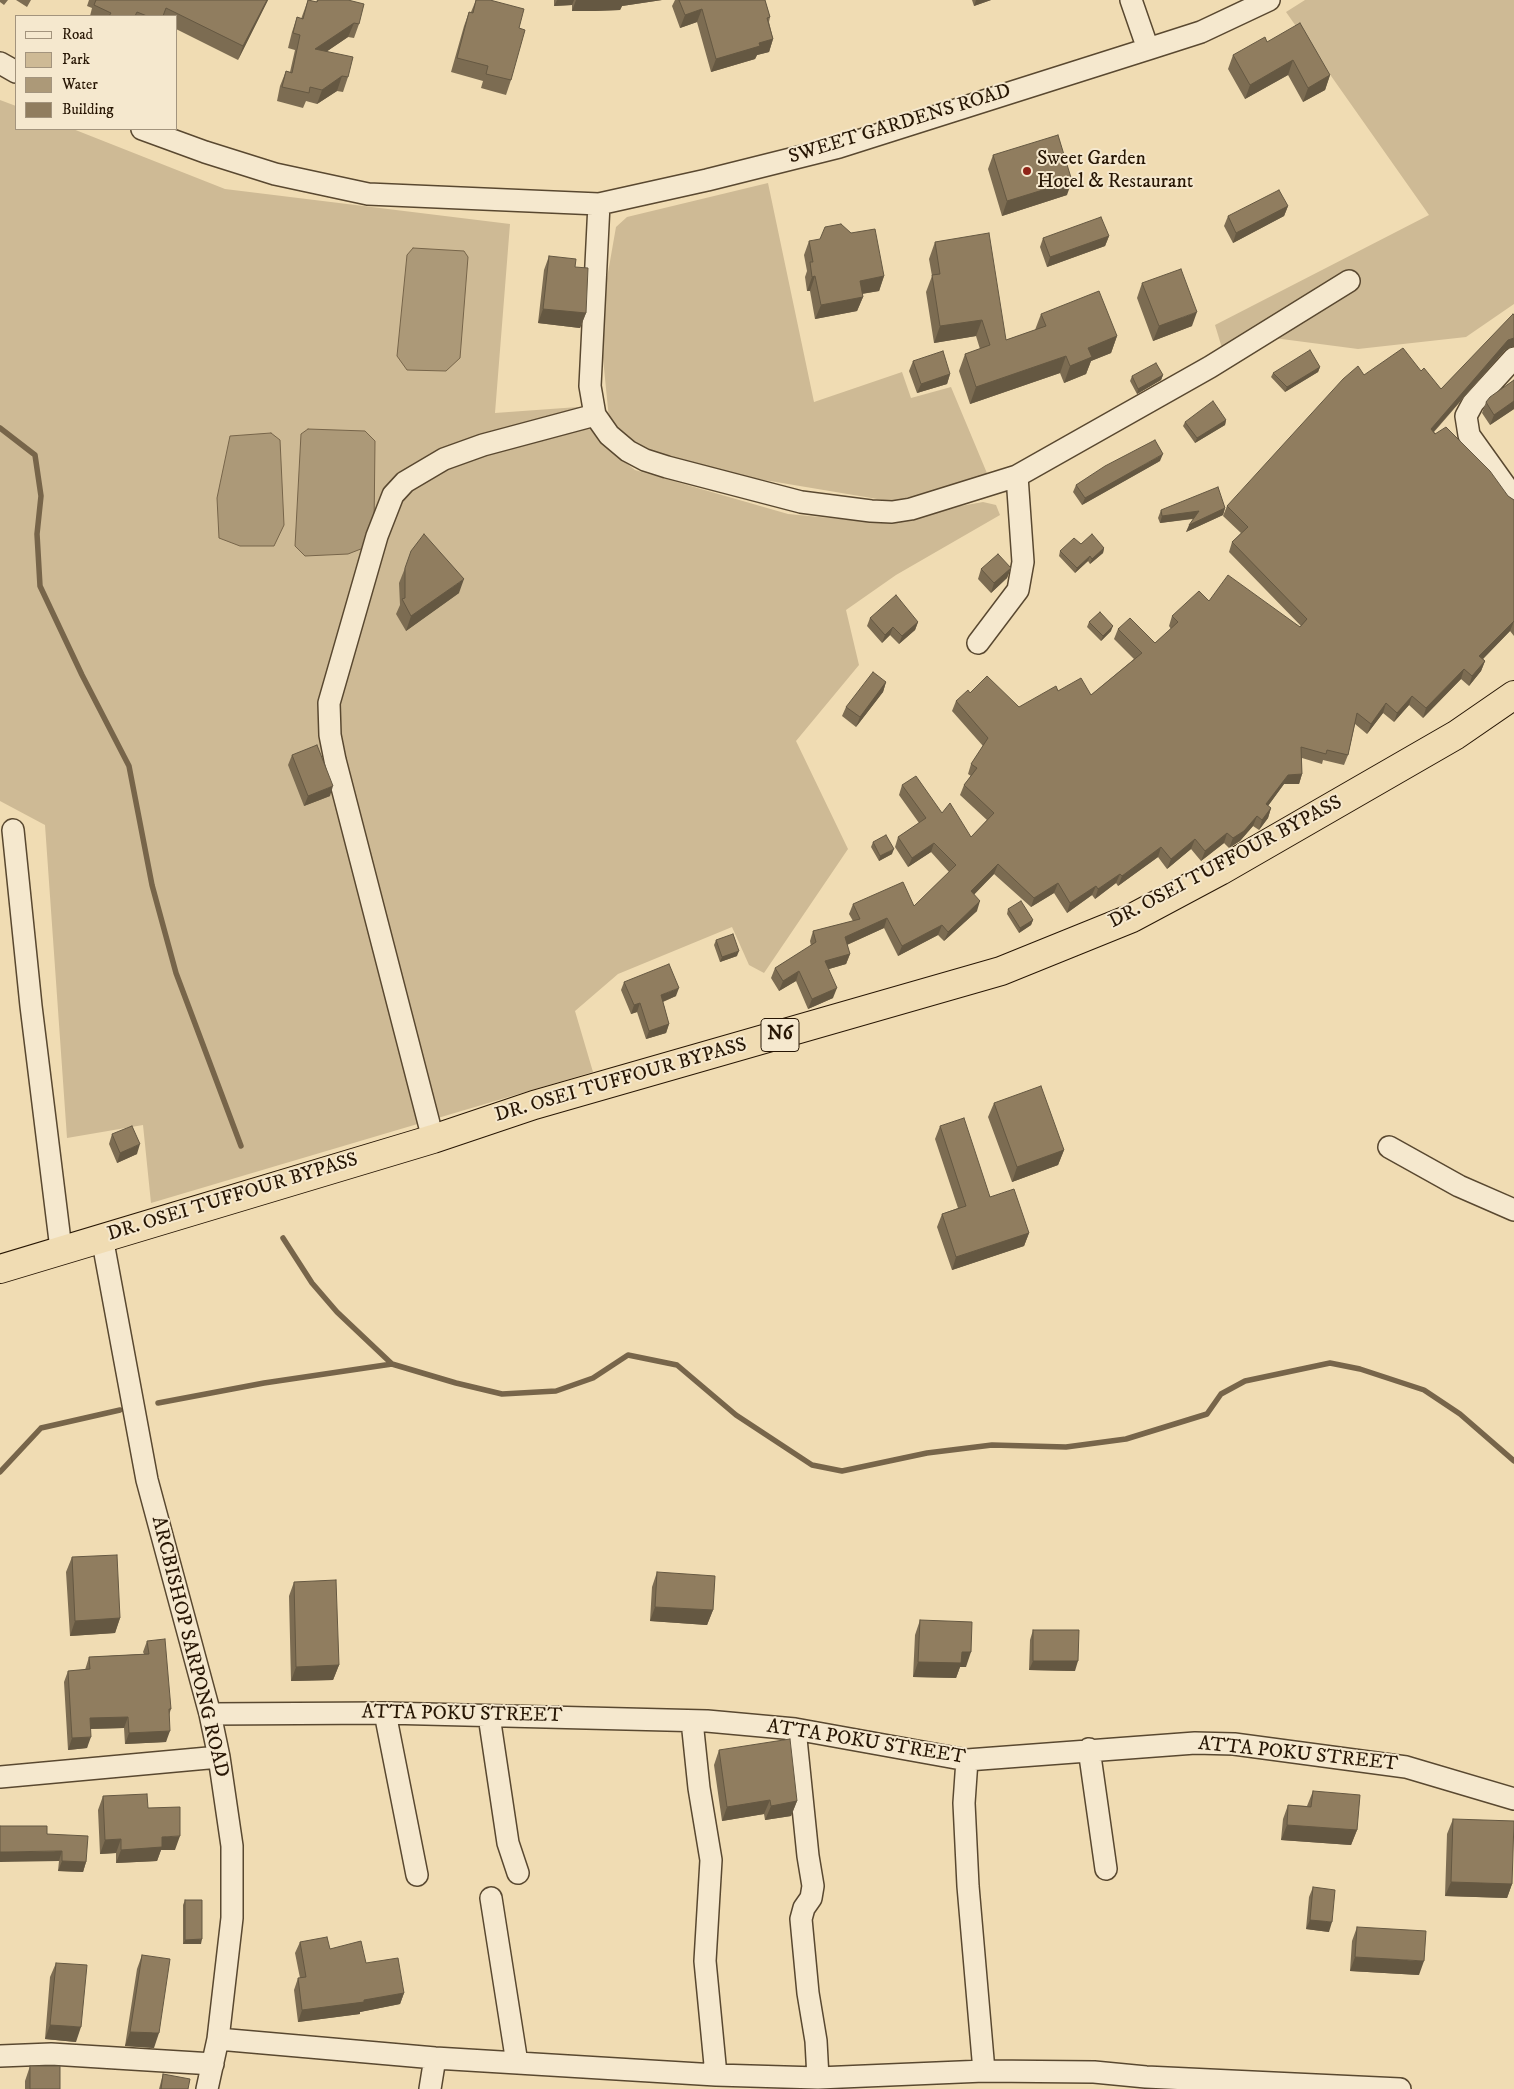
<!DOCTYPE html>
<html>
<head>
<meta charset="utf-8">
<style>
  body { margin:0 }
  #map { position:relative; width:1514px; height:2089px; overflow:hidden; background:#f0dcb3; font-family:"IM FELL DW Pica",serif }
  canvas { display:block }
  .legend { position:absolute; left:15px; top:15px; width:162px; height:115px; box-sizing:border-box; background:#f5e8ce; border:1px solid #a3947d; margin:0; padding:6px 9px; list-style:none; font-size:15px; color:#271604 }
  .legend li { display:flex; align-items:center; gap:10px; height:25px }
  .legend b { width:25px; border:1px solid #a3947d }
</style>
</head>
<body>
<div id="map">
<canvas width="1514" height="2089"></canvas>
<ul class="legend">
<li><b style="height:6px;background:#f5e8ce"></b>Road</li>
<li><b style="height:14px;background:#ceba95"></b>Park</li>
<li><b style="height:14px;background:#ac9978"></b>Water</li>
<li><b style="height:14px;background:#907d5f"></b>Building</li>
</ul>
</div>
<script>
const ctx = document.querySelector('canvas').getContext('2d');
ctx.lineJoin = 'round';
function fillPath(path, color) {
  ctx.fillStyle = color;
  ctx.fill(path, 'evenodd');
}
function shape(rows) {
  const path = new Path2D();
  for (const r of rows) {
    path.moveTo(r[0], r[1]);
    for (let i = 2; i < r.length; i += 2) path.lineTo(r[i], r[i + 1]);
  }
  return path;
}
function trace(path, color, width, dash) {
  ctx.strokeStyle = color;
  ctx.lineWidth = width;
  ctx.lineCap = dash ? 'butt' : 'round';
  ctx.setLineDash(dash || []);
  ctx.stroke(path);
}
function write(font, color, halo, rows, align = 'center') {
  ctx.font = font + ' "IM FELL DW Pica",serif';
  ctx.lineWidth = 4;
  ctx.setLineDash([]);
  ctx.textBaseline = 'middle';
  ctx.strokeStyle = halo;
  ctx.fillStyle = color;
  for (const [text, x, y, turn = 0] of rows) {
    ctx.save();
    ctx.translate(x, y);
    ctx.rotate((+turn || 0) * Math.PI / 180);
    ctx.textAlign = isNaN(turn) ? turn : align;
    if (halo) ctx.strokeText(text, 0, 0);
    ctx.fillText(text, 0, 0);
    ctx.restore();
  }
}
fillPath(shape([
  [1305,0,1514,0,1514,304,1466,337,1358,349,1274,338,1225,358,1215,325,1429,215,1286,12],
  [0,100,16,106,16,129,73,129,225,189,510,224,495,413,578,407,599,442,635,470,788,514,872,522,983,502,996,505,1000,515,896,575,846,610,859,665,796,741,848,849,764,973,749,965,732,927,618,974,575,1011,593,1072,151,1203,143,1125,67,1138,45,825,0,801],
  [768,183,814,402,902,372,911,398,951,387,989,478,901,503,663,463,638,454,609,419,603,358,606,284,616,227,627,217]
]), '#ceba95');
const water = shape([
  [413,248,464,251,468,257,460,358,446,371,407,370,397,356,407,255,413,248],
  [308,429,365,431,375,441,374,528,366,547,348,554,305,556,295,546,301,434,308,429],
  [271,433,280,440,284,525,274,546,240,546,219,538,217,498,230,436,271,433]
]);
fillPath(water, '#ac9978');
trace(water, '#77654a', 1);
trace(shape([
  [0,428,35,455,41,496,37,534,40,586,82,675,129,766,152,885,176,973,241,1146],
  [283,1238,312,1283,337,1312,392,1364],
  [158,1403,264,1383,392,1364,456,1383,502,1394,556,1391,593,1378,628,1355,677,1365,736,1415,812,1465,842,1471,927,1453,992,1445,1066,1447,1126,1439,1207,1414,1221,1394,1245,1381,1330,1363,1360,1369,1424,1390,1460,1414,1514,1461],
  [0,1472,41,1428,120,1410]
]), '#77654a', 5.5);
const minor = shape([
  [1148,49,1201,32,1269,0],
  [0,63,16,72],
  [142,129,205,152,275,174,368,194,599,204,707,180,839,147,1148,49,1131,0],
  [599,204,590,386,595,415,609,435,628,451,645,460,667,467,801,502,871,511,892,512,911,509,1017,476,1210,367,1349,281],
  [1514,358,1473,403,1466,416,1469,435,1514,498],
  [978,643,1018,590,1023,562,1017,476],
  [13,830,31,1006,61,1249],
  [433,1139,335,760,330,735,329,703,377,536,393,495,405,482,444,459,483,445,595,415],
  [1389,1147,1459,1186,1514,1210],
  [102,1237,147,1480,210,1714,219,1757,232,1846,232,1918,218,2039,207,2089],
  [385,1713,417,1875],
  [210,1714,385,1713,707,1721,795,1729,967,1760,1195,1743,1234,1744,1406,1767,1514,1799],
  [489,1716,508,1843,518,1873],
  [692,1721,699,1788,711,1860,705,1961,716,2075],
  [795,1729,808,1856,813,1886,811,1898,804,1908,801,1919,808,1993,816,2041,818,2078],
  [1089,1749,1106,1869],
  [967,1760,964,1803,968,1886,984,2071],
  [0,1777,219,1757],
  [491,1898,517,2063],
  [218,2039,435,2058,716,2075,818,2078,984,2071,1094,2072,1146,2077,1400,2089],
  [0,2056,51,2054,213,2064],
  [430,2089,435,2058]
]);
const highway = shape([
  [0,1269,433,1139,534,1105,1001,971,1132,918,1220,871,1456,735,1514,695]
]);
trace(minor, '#594830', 24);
trace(highway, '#271604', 30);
trace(minor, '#f5e8ce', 21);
trace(highway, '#f0dcb3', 28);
fillPath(shape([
  [0,0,8,0,4,5,0,2],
  [16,0,31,0,27,7],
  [89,0,268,0,238,60,176,29,176,16,90,16,92,8,87,6],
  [308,0,316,2,317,0,348,0,359,24,354,38,348,37,327,51,348,77,343,92,337,91,317,104,306,101,303,108,277,101,280,86,286,71,290,72,295,50,288,48,292,32,297,17,301,19],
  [476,0,519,28,511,80,506,95,481,88,483,81,451,72,464,26,469,12,471,12],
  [554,0,662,0,622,6,620,10,594,11,572,11,572,5,554,6],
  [675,0,765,0,770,17,769,22,773,39,769,52,757,55,755,59,711,72,697,22,680,28,672,6],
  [972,0,991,0,974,6],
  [1267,42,1330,75,1325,90,1303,102,1288,75,1245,99,1228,69,1233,55],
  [993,155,1067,195,1002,216,988,169],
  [1288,206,1284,216,1233,243,1224,226,1228,216],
  [1109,236,1105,246,1047,267,1040,247,1043,238],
  [809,241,884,276,879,291,862,294,863,297,857,311,815,319,810,291,807,291,805,277,807,271,804,255],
  [935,242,1006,340,1035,330,1041,314,1117,336,1111,353,1091,361,1086,374,1064,383,1060,373,970,404,959,371,965,354,980,349,976,336,934,343,926,292,932,276,929,259],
  [549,256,575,267,586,313,580,328,538,323,544,270],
  [1142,283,1192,326,1153,341,1137,298],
  [1514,315,1514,346,1505,350,1434,432,1508,496,1514,500,1514,636,1510,631,1483,659,1485,661,1481,671,1469,686,1461,679,1423,718,1409,705,1394,722,1383,713,1367,734,1355,724,1348,755,1344,765,1323,760,1322,764,1302,758,1302,774,1299,784,1284,784,1268,806,1271,808,1268,818,1259,830,1253,826,1240,841,1229,848,1224,843,1201,861,1191,849,1167,869,1158,857,1118,886,1116,883,1095,899,1092,895,1067,913,1054,893,1031,907,994,874,974,894,977,911,944,941,938,935,898,956,884,928,847,945,850,954,846,964,829,969,833,998,808,1009,796,981,779,991,771,978,775,968,811,946,810,941,813,931,853,921,849,914,853,904,914,906,949,872,931,852,908,867,895,847,898,837,919,823,899,795,902,785,942,813,971,837,987,820,960,795,964,785,971,776,968,774,971,764,983,746,952,711,956,701,970,693,1019,707,1058,691,1091,695,1134,659,1114,639,1118,629,1155,643,1171,629,1169,626,1172,616,1209,601,1300,627,1301,626,1229,552,1232,542,1241,533,1223,516,1227,506,1364,375,1421,371,1441,389],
  [913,361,950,374,947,384,917,393,909,371],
  [1320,367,1318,372,1285,392,1271,377,1273,373],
  [1163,375,1161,380,1137,394,1130,381,1132,376],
  [1514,380,1514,409,1490,425,1482,413,1486,402],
  [1226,420,1225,425,1195,443,1183,426,1185,422],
  [1160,461,1082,505,1073,492,1076,485],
  [1225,508,1223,515,1186,532,1193,519,1160,523,1158,518,1161,510],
  [1081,544,1104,548,1103,553,1090,564,1088,561,1075,573,1059,556,1060,551],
  [405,568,459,593,406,631,396,614,400,605,399,583],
  [1011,568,1007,578,991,593,978,579,981,569],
  [870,618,918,622,915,630,899,644,890,635,882,643,867,626],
  [1089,622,1111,631,1101,641,1087,627],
  [886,682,883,692,856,727,842,716,846,707],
  [292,755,330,796,304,806,288,765],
  [873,842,892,854,879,861,871,847],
  [1008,909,1033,920,1031,925,1019,933,1007,914],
  [716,940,737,956,720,962,714,945],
  [624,982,676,996,663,1002,669,1024,666,1033,646,1039,637,1012,631,1014,621,990],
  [994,1103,1064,1150,1058,1165,1012,1182,988,1117],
  [940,1126,990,1197,1029,1233,1024,1246,952,1270,937,1227,942,1214,958,1208,935,1139],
  [112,1134,137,1154,117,1163,109,1144],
  [72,1557,120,1618,115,1633,70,1636,66,1572],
  [657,1572,713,1610,707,1625,650,1621,652,1587],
  [294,1582,339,1665,333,1680,291,1681,289,1596],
  [920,1620,966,1667,960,1667,956,1678,913,1677,915,1635],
  [1033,1630,1075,1671,1029,1670,1030,1640],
  [147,1641,171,1709,169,1715,166,1742,125,1744,124,1728,90,1729,87,1748,68,1750,64,1682,68,1671,85,1670,89,1657,144,1654,143,1652],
  [719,1750,797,1801,791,1816,765,1820,764,1814,722,1821,714,1765],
  [1313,1791,1357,1830,1351,1845,1281,1840,1283,1819,1288,1805,1307,1806],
  [103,1796,148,1808,175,1850,161,1850,157,1861,116,1863,116,1853,100,1854,98,1810],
  [1453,1819,1512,1884,1507,1898,1445,1896,1447,1834],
  [47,1834,86,1862,83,1872,58,1871,59,1861],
  [1313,1887,1329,1932,1306,1929,1309,1897],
  [185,1900,201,1944,183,1944,183,1905],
  [1357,1927,1419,1975,1350,1971,1352,1941],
  [300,1942,330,1949,366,1963,404,1993,400,2004,360,2012,360,2014,298,2022,294,1990,298,1978,300,1978,295,1953],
  [142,1955,154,2048,125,2046,137,1969],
  [56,1963,76,2042,45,2039,50,1977],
  [30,2066,60,2089,25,2089,25,2081],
  [163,2074,188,2089,159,2089]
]), '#7c6c52');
fillPath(shape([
  [267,0,268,0,238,60,243,46],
  [557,0,574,0,572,5,554,6],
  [576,0,662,0,622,6,620,10,594,11,572,11],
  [976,0,991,0,974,6],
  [702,9,697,22,680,28,685,15],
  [354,23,348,37,310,63,315,49],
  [773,39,769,52,757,55,755,59,711,72,716,59,759,43],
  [1293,60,1288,75,1245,99,1250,85],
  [1330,75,1325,90,1303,102,1308,88],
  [342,76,337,91,317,104,322,90],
  [1072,181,1067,195,1002,216,1007,201],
  [1288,206,1284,216,1233,243,1236,233],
  [1109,236,1105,246,1047,267,1050,257],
  [815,276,810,291,807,291,812,277],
  [884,276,879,291,854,295,860,281],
  [863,297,857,311,815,319,821,305],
  [543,309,586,313,580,328,538,323],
  [1197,312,1192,326,1153,341,1159,326],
  [982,320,976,336,934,343,940,326],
  [1117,336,1111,353,1091,361,1086,374,1064,383,1070,366,1088,348],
  [1514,338,1514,346,1505,350,1427,439,1431,429,1508,340],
  [1066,356,1060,373,970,404,976,387],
  [1320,367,1318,372,1285,392,1287,387],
  [950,374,947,384,917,393,921,384],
  [1163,375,1161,380,1137,394,1138,389],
  [1514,401,1514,409,1490,425,1494,415],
  [1226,420,1225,425,1195,443,1197,438],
  [1163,454,1160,461,1082,505,1085,498],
  [1225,508,1223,515,1186,532,1189,525],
  [1199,511,1197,518,1160,523,1162,516],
  [1104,548,1103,553,1090,564,1092,559],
  [1090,556,1088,561,1075,573,1077,568],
  [1011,568,1007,578,991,593,994,583],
  [464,579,459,593,406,631,411,616],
  [1514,621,1510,631,1476,666,1479,656],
  [918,622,915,630,899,644,902,636],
  [1113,626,1111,631,1101,641,1103,636],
  [893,627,890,635,882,643,885,635],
  [1485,661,1481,671,1469,686,1472,676],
  [1464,669,1461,679,1423,718,1426,708],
  [886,682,883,692,856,727,860,717],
  [1412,696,1409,705,1394,722,1397,713],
  [1386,703,1383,713,1367,734,1371,724],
  [1302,774,1299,784,1284,784,1262,814,1266,804,1288,775],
  [333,786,330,796,304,806,308,796],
  [1271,808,1268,818,1259,830,1262,820],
  [1257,816,1253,826,1240,841,1229,848,1233,838],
  [1227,833,1224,843,1201,861,1205,851],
  [1195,839,1191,849,1167,869,1171,859],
  [934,843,931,852,908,867,912,858],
  [1161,847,1158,857,1118,886,1122,876],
  [894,849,892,854,879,861,880,856],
  [998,864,994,874,968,901,971,891],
  [1120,874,1116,883,1095,899,1098,889],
  [1058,883,1054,893,1031,907,1034,898],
  [1096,886,1092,895,1067,913,1070,903],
  [980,901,977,911,944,941,948,932],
  [887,918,884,928,842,947,845,937],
  [1033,920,1031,925,1019,933,1020,928],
  [942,925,938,935,898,956,902,946],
  [739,951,737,956,720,962,722,957],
  [850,954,846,964,822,971,825,961],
  [799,971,796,981,779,991,783,981],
  [679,988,676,996,657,1004,661,995],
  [837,988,833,998,808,1009,812,999],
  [640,1003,637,1012,631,1014,634,1005],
  [669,1024,666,1033,646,1039,649,1031],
  [140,1144,137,1154,117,1163,120,1153],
  [1064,1150,1058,1165,1012,1182,1017,1167],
  [1029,1233,1024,1246,952,1270,956,1257],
  [655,1607,713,1610,707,1625,650,1621],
  [120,1618,115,1633,70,1636,75,1621],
  [962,1652,971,1652,966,1667,960,1667,956,1678,913,1677,918,1662],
  [1033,1661,1078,1661,1075,1671,1029,1670],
  [339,1665,333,1680,291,1681,296,1667],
  [128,1717,124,1728,86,1729,90,1718],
  [170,1731,166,1742,125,1744,129,1733],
  [91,1737,87,1748,68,1750,72,1738],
  [770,1800,764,1814,722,1821,727,1807],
  [797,1801,791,1816,765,1820,771,1806],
  [1287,1825,1357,1830,1351,1845,1281,1840],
  [180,1836,175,1850,161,1850,157,1861,116,1863,121,1850,162,1837],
  [121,1839,116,1853,100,1854,105,1840],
  [62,1851,59,1861,0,1862,0,1852],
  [62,1861,86,1862,83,1872,58,1871],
  [1451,1882,1512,1884,1507,1898,1445,1896],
  [1310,1920,1332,1922,1329,1932,1306,1929],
  [202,1939,201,1944,183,1944,185,1940],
  [1355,1957,1424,1961,1419,1975,1350,1971],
  [404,1993,400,2004,360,2012,360,2014,298,2022,302,2010,364,2000],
  [50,2025,81,2027,76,2042,45,2039],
  [130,2032,159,2033,154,2048,125,2046]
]), '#655842');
const building = shape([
  [96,0,267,0,243,46,166,8,163,16,147,16,137,12,135,16,109,16,111,13,94,5,96,0],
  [308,0,317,2,318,0,348,0,364,4,359,24,354,23,315,49,353,57,348,77,342,76,322,90,310,87,309,93,282,87,286,71,292,73,300,35,293,33,297,17,303,19,308,0],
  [476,0,490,0,524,9,519,28,525,30,511,80,486,74,488,66,457,58,469,12,473,13,476,0],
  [679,0,765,0,770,17,767,18,773,39,759,43,760,46,716,59,702,9,685,15,679,0],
  [1300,23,1330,75,1308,88,1293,60,1250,85,1233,55,1265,37,1267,42,1300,23],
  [1058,135,1072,181,1007,201,993,155,1058,135],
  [1279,190,1288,206,1236,233,1228,216,1279,190],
  [1101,217,1109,236,1050,257,1043,238,1101,217],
  [841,224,851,233,875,229,884,276,860,281,863,297,821,305,815,276,812,277,810,262,813,262,809,241,820,239,825,227,841,224],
  [989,233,1006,340,1046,326,1041,314,1099,291,1117,336,1088,348,1092,357,1070,366,1066,356,976,387,965,354,990,345,982,320,940,326,932,275,940,274,935,242,989,233],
  [549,256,576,259,575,267,588,268,586,313,543,309,549,256],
  [1181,269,1197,312,1159,326,1142,283,1181,269],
  [1513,314,1514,315,1514,338,1508,340,1431,429,1435,434,1446,427,1490,471,1508,496,1514,500,1514,621,1479,656,1485,661,1472,676,1464,669,1426,708,1412,696,1397,713,1386,703,1371,724,1357,713,1348,755,1327,750,1326,754,1301,747,1302,774,1288,775,1266,804,1271,808,1262,820,1257,816,1244,831,1233,838,1227,833,1205,851,1195,839,1171,859,1161,847,1122,876,1120,874,1098,889,1096,886,1070,903,1058,883,1034,898,998,864,971,891,980,901,948,932,942,925,902,946,887,918,845,937,850,954,825,961,837,988,812,999,799,971,783,981,775,968,816,942,813,931,860,919,853,904,903,882,914,906,956,865,934,843,912,858,898,837,926,818,902,785,916,776,942,813,950,803,971,837,994,813,964,785,977,768,971,764,988,738,956,701,968,690,970,693,987,676,1019,707,1056,686,1058,691,1081,678,1091,695,1142,653,1118,629,1130,618,1155,643,1178,622,1172,616,1199,591,1209,601,1228,575,1300,627,1307,619,1232,542,1248,527,1227,506,1343,379,1358,366,1364,375,1403,348,1421,371,1424,368,1441,389,1513,314],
  [1310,350,1320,367,1287,387,1273,373,1310,350],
  [943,351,950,374,921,384,913,361,943,351],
  [1156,363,1163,375,1138,389,1132,376,1156,363],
  [1514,380,1514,401,1494,415,1486,402,1490,397,1514,380],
  [1213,401,1226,420,1197,438,1185,422,1213,401],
  [1155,440,1163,454,1085,498,1076,485,1105,466,1155,440],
  [1218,487,1225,508,1189,525,1199,511,1162,516,1161,510,1218,487],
  [424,534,464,579,411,616,402,599,405,598,405,568,411,551,424,534],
  [1092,534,1104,548,1092,559,1090,556,1077,568,1060,551,1074,538,1081,544,1092,534],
  [998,554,1011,568,994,583,981,569,998,554],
  [896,595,918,622,902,636,893,627,885,635,870,618,896,595],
  [1100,612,1113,626,1103,636,1089,622,1100,612],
  [873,672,886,682,860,717,846,707,873,672],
  [317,745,333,786,308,796,292,755,317,745],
  [886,835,894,849,880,856,873,842,886,835],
  [1021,901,1033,920,1020,928,1008,909,1021,901],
  [733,934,739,951,722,957,716,940,733,934],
  [669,964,679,988,661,995,669,1024,649,1031,640,1003,634,1005,624,982,669,964],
  [1041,1086,1064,1150,1017,1167,994,1103,1041,1086],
  [964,1118,990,1197,1014,1189,1029,1233,956,1257,942,1214,966,1206,940,1126,964,1118],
  [132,1126,140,1144,120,1153,112,1134,132,1126],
  [117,1555,120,1618,75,1621,72,1557,117,1555],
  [657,1572,715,1576,713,1610,655,1607,657,1572],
  [336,1580,339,1665,296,1667,294,1582,336,1580],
  [920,1620,972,1622,971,1652,962,1652,961,1663,918,1662,920,1620],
  [1033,1630,1079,1630,1078,1661,1033,1661,1033,1630],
  [165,1639,171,1709,169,1709,170,1731,129,1733,128,1717,90,1718,91,1737,72,1738,68,1671,90,1669,89,1657,149,1654,147,1641,165,1639],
  [790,1739,797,1801,771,1806,770,1800,727,1807,719,1750,790,1739],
  [1313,1791,1360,1795,1357,1830,1287,1825,1288,1805,1311,1807,1313,1791],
  [147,1794,148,1808,180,1807,180,1836,162,1837,162,1847,121,1850,121,1839,105,1840,103,1796,147,1794],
  [1453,1819,1514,1821,1512,1884,1451,1882,1453,1819],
  [0,1826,47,1826,47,1834,88,1836,86,1862,62,1861,62,1851,0,1852,0,1826],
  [1313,1887,1335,1890,1332,1922,1310,1920,1313,1887],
  [185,1900,202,1900,202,1939,185,1940,185,1900],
  [1357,1927,1426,1931,1424,1961,1355,1957,1357,1927],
  [327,1937,330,1949,361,1941,366,1963,398,1958,404,1993,364,2000,364,2002,302,2010,298,1978,306,1977,300,1942,327,1937],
  [142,1955,170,1959,159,2033,130,2032,142,1955],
  [56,1963,87,1965,81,2027,50,2025,56,1963],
  [30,2066,60,2066,60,2089,30,2089,30,2066],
  [163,2074,190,2079,188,2089,161,2089,163,2074]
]);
fillPath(building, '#907d5f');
trace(building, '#655842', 1);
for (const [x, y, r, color] of [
  [1027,171,5,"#8f2418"]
]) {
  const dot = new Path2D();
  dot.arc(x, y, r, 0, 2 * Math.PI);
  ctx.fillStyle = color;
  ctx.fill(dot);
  trace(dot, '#f5e8ce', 2);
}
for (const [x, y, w] of [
  [780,1035,38]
]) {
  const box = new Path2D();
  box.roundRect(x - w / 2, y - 16.5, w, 33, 4);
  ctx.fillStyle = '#f5e8ce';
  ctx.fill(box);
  trace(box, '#271604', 1);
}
write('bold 19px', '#271604', null, [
  ["N6",780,1035]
]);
write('20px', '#271604', '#f5e8ce', [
  ["SWEET GARDENS ROAD",900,125,-17],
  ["DR. OSEI TUFFOUR BYPASS",1226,863,-28],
  ["DR. OSEI TUFFOUR BYPASS",621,1081,-16],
  ["DR. OSEI TUFFOUR BYPASS",233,1198,-17],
  ["ARCBISHOP SARPONG ROAD",189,1647,76],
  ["ATTA POKU STREET",462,1715,1],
  ["ATTA POKU STREET",866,1743,9],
  ["ATTA POKU STREET",1298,1755,6]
]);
write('20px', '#271604', '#f5e8ce', [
  ["Sweet Garden",1037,160],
  ["Hotel & Restaurant",1037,183]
], 'left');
</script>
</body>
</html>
